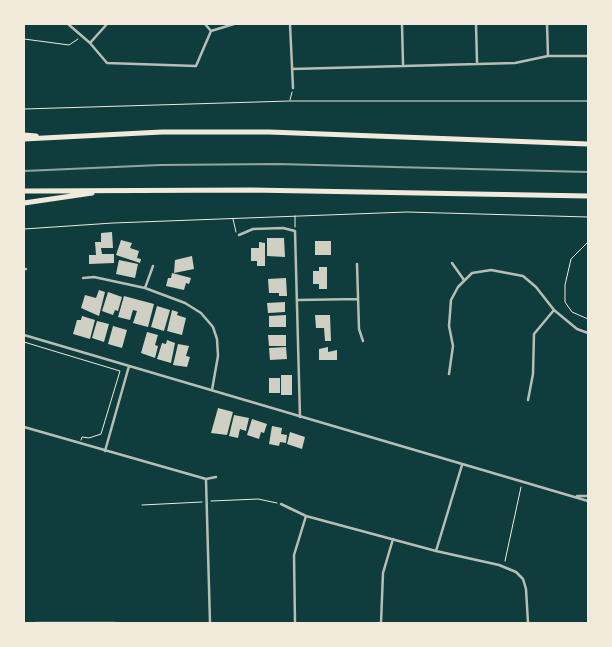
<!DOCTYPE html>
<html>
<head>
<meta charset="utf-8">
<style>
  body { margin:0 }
  #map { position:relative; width:612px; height:647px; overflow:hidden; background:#0f3d3e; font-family:"Asap Condensed",sans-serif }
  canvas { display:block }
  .frame { position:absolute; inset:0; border:25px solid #f1e9da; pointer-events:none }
</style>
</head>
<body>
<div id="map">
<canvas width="612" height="647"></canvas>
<div class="frame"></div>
</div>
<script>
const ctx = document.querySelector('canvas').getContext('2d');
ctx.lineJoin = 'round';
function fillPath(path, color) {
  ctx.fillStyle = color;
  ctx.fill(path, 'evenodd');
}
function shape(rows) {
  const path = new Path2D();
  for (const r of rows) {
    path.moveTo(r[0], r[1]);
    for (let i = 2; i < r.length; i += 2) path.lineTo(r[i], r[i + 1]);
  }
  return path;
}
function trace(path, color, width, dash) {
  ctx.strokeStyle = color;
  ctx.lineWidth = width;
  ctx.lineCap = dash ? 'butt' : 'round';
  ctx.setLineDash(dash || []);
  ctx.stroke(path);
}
fillPath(shape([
  [112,232,113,248,101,248,102,254,114,254,114,263,89,264,89,255,96,255,95,242,101,242,101,233],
  [267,238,284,238,285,257,267,256],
  [121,240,132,243,130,248,139,251,137,258,141,259,140,263,116,255],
  [315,241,331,241,331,255,315,255],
  [259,242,265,243,265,266,257,266,257,261,251,261,251,248,259,248],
  [192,256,194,269,174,273,175,260],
  [119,260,138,264,135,278,116,274],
  [319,267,327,267,327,289,319,289,319,284,313,284,313,271,319,271],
  [172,273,191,278,189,284,186,283,184,290,166,286,168,278,171,278],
  [286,278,287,296,279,296,279,293,269,293,268,279],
  [99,290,105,292,99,316,81,308,85,295,96,298],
  [108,292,122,297,118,311,115,310,113,315,102,311],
  [124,296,154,304,148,327,133,323,137,311,133,310,130,320,118,317],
  [285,302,285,312,268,313,267,303],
  [157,306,170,310,164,331,151,327],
  [172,310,178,312,177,315,186,318,182,335,167,331],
  [286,315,286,327,269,327,269,316],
  [315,315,330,315,331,341,325,341,324,328,316,328],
  [82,316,95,320,90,339,73,334,77,320,81,320],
  [97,321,109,324,104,342,92,338],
  [113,326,127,330,122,348,108,344],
  [147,332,158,335,155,345,158,346,155,358,141,353],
  [268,335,286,335,286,346,269,346],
  [167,340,175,343,171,363,157,359,162,343,166,344],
  [178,344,189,346,186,356,190,357,187,367,173,365],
  [286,347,287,359,270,360,269,348],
  [328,347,328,352,337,350,337,360,319,360,319,349],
  [281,375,292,375,292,395,281,395],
  [269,378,280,378,280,393,269,393],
  [218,408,233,412,227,435,211,433],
  [234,415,249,418,246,431,240,429,238,438,229,436],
  [252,419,267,424,264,433,261,432,259,439,247,435],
  [272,426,282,428,281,434,287,435,286,443,280,442,279,446,269,444],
  [290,432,305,437,302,449,287,444]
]), '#cfcfc3');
trace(shape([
  [24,39,69,45,78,39],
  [290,100,292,92],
  [24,109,290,101,588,101],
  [295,216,295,227],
  [233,219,236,232],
  [24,229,113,223,407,212,588,217],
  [588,242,571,259,565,285,565,302,572,312,588,319],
  [24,342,120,371,101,434,89,438,82,437,81,440],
  [211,501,258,499,277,503],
  [142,505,202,502],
  [505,561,521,487]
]), '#f1e9da', 1);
trace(shape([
  [68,24,90,43,107,63,196,66,211,31,234,24],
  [205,24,211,31],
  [290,24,293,88],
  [402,24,403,64],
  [476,24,477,62],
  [547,24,548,56],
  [90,43,107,24],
  [292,69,515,63,548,56,588,56],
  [239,235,253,229,283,228,295,231,300,417],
  [452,263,464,280],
  [357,264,359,329,363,341],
  [24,269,26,269],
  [83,278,94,277,145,288,185,303,201,313,213,327,217,339,218,356,212,390],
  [145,288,153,266],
  [298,300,358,299],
  [24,335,588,501],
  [449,374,453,346,449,326,451,300,458,287,472,273,491,270,523,276,536,287,554,310,577,329,588,333],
  [528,400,533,374,534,334,554,310],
  [24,427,206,479,216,477],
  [105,451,129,366],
  [206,480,210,623],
  [577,496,588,496],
  [281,504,306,516,436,551,499,565,516,572,523,579,526,589,528,623],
  [436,551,462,465],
  [36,623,115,623],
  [295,623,294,555,306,516],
  [381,623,383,573,393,539]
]), '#b8beb3', 2.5);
trace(shape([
  [24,135,36,136],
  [24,139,162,132,269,132,588,144],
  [24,191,251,190,588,196],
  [24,203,92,193]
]), '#f1e9da', 5);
trace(shape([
  [24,171,160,165,278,164,588,172]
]), '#97a49c', 2);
</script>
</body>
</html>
